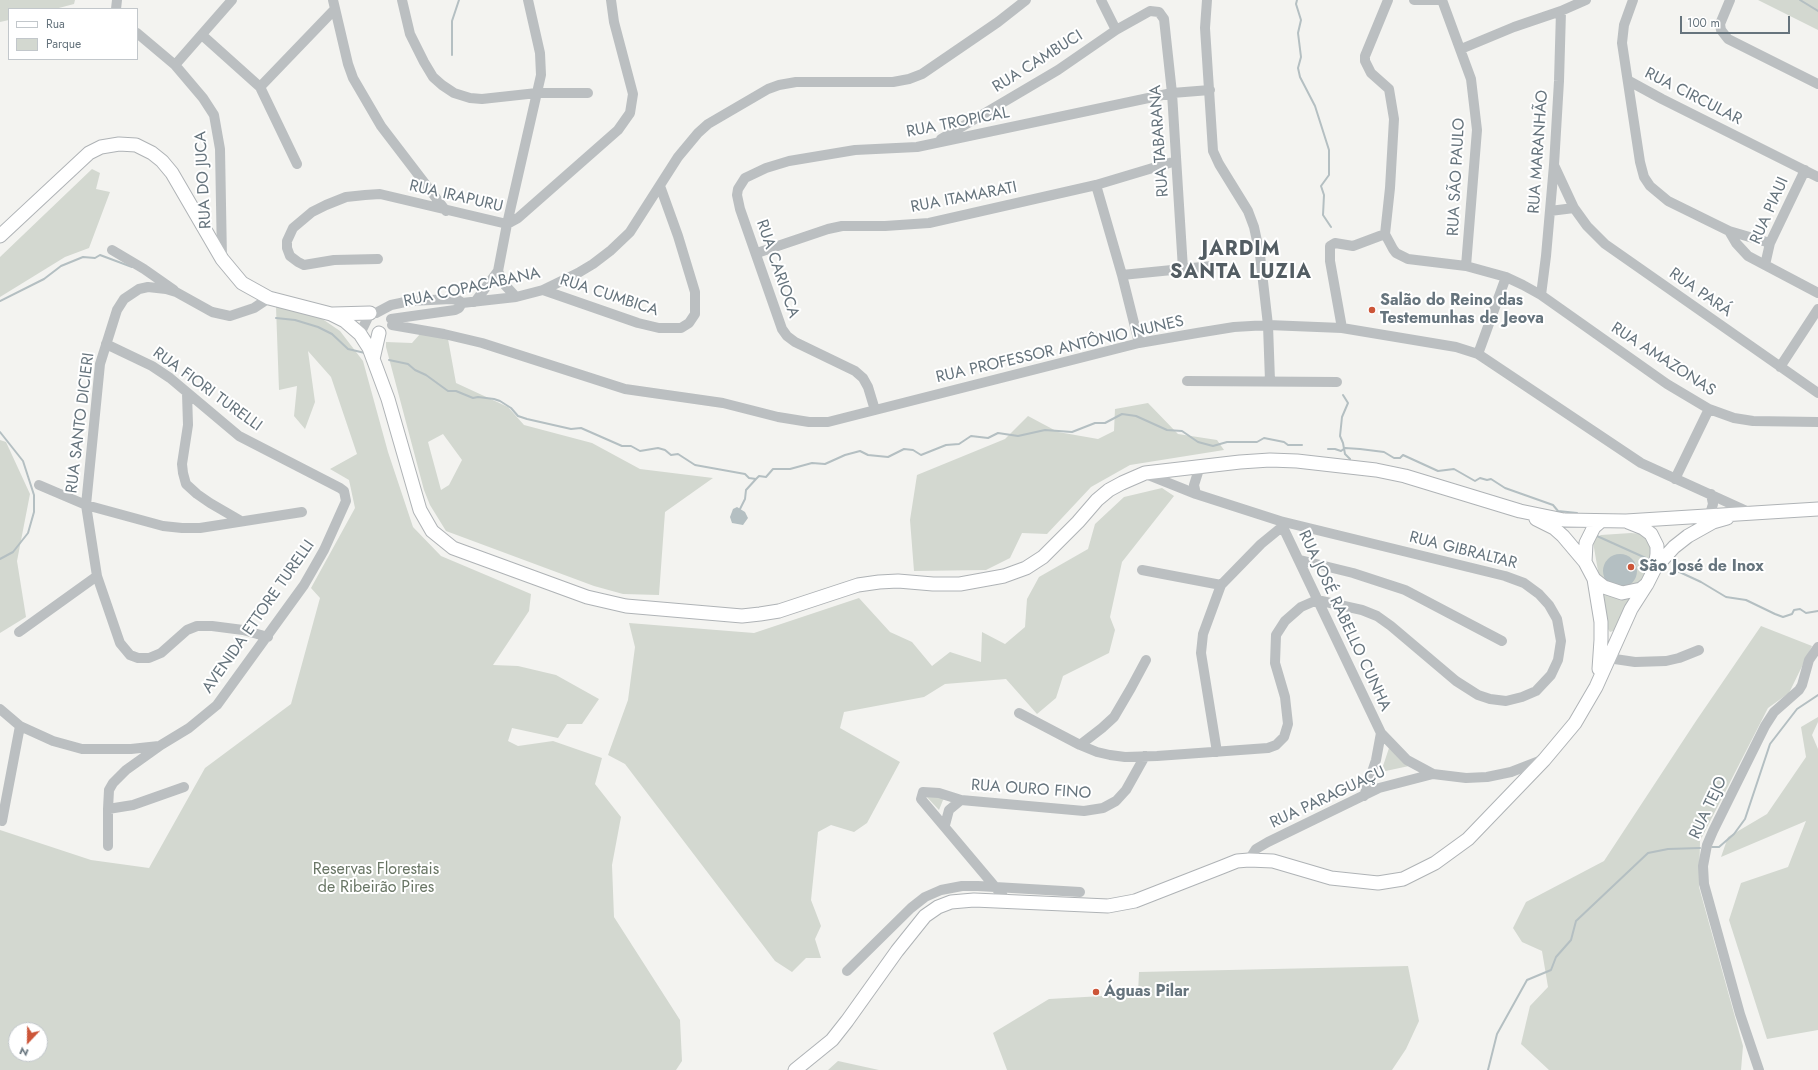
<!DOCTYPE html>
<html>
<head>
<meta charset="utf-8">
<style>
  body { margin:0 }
  #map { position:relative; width:1818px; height:1070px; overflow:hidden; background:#f3f3f0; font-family:Jost,sans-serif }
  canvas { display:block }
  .legend { position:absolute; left:8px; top:8px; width:130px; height:52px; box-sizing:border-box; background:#fff; border:1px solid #c2c7cb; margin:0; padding:5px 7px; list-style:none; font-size:12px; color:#66747d }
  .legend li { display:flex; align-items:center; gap:8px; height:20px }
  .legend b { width:20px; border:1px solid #c2c7cb }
  .north { position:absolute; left:8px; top:1022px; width:40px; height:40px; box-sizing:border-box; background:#fff; border:1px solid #c2c7cb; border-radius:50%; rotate:202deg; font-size:11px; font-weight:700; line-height:16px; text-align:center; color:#66747d }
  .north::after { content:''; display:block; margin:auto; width:14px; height:18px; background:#cc5538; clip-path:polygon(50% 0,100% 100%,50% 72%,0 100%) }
  .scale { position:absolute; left:1680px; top:16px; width:110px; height:18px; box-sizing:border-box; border:2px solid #66747d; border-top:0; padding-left:5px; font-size:12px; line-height:14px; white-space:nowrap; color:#66747d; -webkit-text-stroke:3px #fff; paint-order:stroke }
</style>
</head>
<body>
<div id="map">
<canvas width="1818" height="1070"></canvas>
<ul class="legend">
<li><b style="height:5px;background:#fff"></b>Rua</li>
<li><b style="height:11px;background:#d3d8d0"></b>Parque</li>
</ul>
<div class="north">N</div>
<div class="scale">100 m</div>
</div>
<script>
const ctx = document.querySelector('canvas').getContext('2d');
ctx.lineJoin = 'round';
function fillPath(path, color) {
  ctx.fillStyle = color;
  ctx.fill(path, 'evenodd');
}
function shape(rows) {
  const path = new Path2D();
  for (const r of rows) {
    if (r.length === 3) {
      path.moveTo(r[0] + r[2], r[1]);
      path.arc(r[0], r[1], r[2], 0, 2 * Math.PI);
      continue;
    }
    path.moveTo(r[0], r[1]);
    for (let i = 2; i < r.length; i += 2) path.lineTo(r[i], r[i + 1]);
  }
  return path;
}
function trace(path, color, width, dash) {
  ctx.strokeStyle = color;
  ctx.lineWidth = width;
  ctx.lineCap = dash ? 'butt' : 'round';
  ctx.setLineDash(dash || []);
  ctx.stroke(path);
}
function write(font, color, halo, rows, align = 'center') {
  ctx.font = font + ' Jost,sans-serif';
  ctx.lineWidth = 4;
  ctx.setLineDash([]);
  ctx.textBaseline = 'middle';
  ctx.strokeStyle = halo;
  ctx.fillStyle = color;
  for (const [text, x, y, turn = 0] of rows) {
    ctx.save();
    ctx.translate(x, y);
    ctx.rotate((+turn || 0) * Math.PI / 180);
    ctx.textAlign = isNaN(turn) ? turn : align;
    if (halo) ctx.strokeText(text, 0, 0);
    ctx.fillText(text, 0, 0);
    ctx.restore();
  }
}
fillPath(shape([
  [0,0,75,0,74,4,55,9,9,9,9,20,0,22],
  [1758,0,1818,0,1818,30],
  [92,169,100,173,96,189,110,192,89,248,65,257,0,297,0,257],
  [276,307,318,316,340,331,363,361,388,452,413,527,441,556,531,594,529,611,493,665,518,666,556,675,599,699,582,724,567,724,558,738,512,728,508,741,518,746,553,741,602,758,595,784,621,817,612,865,614,917,680,1020,682,1061,676,1070,0,1070,0,830,91,860,149,868,205,768,291,704,320,598,311,588,355,508,349,480,330,469,357,454,331,377,308,351,315,402,305,429,294,416,297,386,279,390],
  [16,1030,40,1030,40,1054,16,1054],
  [420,334,448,339,456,383,508,407,524,425,592,443,640,469,713,478,665,512,659,595,623,594,594,586,446,531,430,505,424,490,386,347,386,342,412,343],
  [443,434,462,460,449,485,441,490,428,442],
  [1148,403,1178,434,1217,440,1224,450,1130,465,1091,487,1047,534,1022,533,1010,558,986,570,914,571,910,520,917,475,1005,439,1028,416,1058,432,1098,439,1114,431,1115,409],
  [0,440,6,442,30,494,17,561,26,617,0,633],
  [1162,488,1174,496,1122,562,1110,617,1115,630,1109,653,1063,676,1056,698,1037,714,1006,679,945,684,924,697,844,712,840,728,900,762,867,823,854,832,831,825,818,832,811,900,821,926,815,939,821,958,806,958,792,972,775,961,625,764,608,755,628,700,635,647,629,623,754,633,859,598,890,632,912,642,932,666,950,652,981,662,982,632,1005,644,1025,627,1027,599,1039,577,1088,549,1095,524,1124,497],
  [1631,533,1642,534,1649,538,1654,558,1616,627,1613,631,1610,632,1608,629,1593,542,1595,538,1601,535],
  [1761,626,1812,646,1789,693,1768,708,1700,841,1699,887,1743,1046,1741,1070,1549,1070,1521,1044,1530,1006,1548,987,1542,951,1522,942,1513,928,1526,902,1604,861,1696,721],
  [1818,717,1818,722,1812,735,1818,749,1818,1030,1767,1039,1729,920,1741,883,1788,867,1806,821,1721,857,1728,837,1767,814,1806,757,1801,727],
  [1389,748,1409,766,1381,772],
  [924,794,948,796,943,800,939,810],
  [1408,966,1419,1021,1406,1049,1392,1070,1007,1070,993,1033,1049,999,1138,994,1139,972],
  [838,1061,879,1070,828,1070]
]), '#d3d8d0');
fillPath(shape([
  [737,507,745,512,748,518,743,525,732,523,730,517,733,509],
  [1620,571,17]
]), '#b4bfc2');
trace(shape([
  [1297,0,1296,4,1301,20,1298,33,1301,57,1298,68,1300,77,1315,106,1329,150,1329,175,1321,186,1324,195,1323,215,1331,227],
  [1800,0,1818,11],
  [452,55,452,21,459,0],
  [0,301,44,279,61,266,83,257,95,258,100,255,132,267],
  [276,318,295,320,318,327,332,334,348,349,365,353],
  [389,360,408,364,415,370,426,375,448,391,456,391,473,398,478,397,494,399,500,401,511,408,518,416,527,419,571,429,581,428,622,446,631,446,640,451,658,448,665,450,671,455,678,454,695,465,745,474,749,478,756,479,759,476,766,477,773,469,790,469,812,463,825,464,845,455,860,451,868,455,888,457,904,449,913,450,921,455,946,445,959,444,971,436,988,438,998,433,1018,436,1045,430,1072,432,1095,423,1105,423,1122,414,1136,416,1167,430,1182,431,1198,442,1213,446,1227,442,1257,442,1264,438,1284,442,1288,445,1302,445],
  [1343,395,1348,403,1342,417,1340,436,1343,443,1345,454,1350,459],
  [0,432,23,461,34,495,34,512,28,533,13,552,0,559],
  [1328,449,1335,449,1341,451,1345,448,1360,449,1384,452,1394,458,1400,458,1403,455,1438,471,1454,469,1475,481,1480,478,1487,480,1491,479,1505,488,1553,505,1558,511,1577,513],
  [740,509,745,499,746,490,756,479],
  [1597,536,1648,559],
  [1673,569,1701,582,1726,597,1746,600,1775,614,1783,617,1792,614,1794,610,1800,609,1806,613,1818,611],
  [1712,847,1719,847,1734,834,1745,819,1770,744,1797,709,1818,695],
  [1488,1070,1497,1034,1527,980,1551,970,1556,957,1571,940,1576,921,1648,853,1668,849,1700,848]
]), '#b4bfc2', 2);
const major = shape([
  [0,236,89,153,101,147,119,144,136,145,152,153,162,161,172,173,222,259,242,283,269,298,331,314,345,321,360,334,369,348,388,399,420,510,432,531,453,548,587,597,626,606,742,616,760,614,779,611,858,585,879,582,898,581,933,584,960,584,1004,576,1026,568,1043,557,1078,522,1097,500,1109,490,1122,483,1145,473,1240,462,1270,460,1297,461,1376,470,1405,476,1520,511,1564,520,1626,521,1818,509],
  [333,314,370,313],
  [373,359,379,333],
  [1536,519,1554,528,1563,536,1585,562],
  [1601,521,1594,527,1586,543,1585,562,1594,579,1604,587,1622,593,1641,589,1647,584,1655,568,1657,554,1657,546,1651,534,1643,528,1628,522],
  [1655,568,1674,547,1688,536,1713,522,1727,518],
  [1594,579,1601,622,1601,640,1599,669],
  [795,1070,832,1040,847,1021,897,951,925,916,938,907,951,902,974,900,1108,906,1135,901,1222,867,1237,861,1249,860,1273,861,1331,878,1378,883,1403,879,1435,863,1468,839,1544,760,1575,723,1596,687,1631,609,1647,584]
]);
trace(major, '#afb3b6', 15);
trace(shape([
  [333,0,348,64,353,78,381,126,446,211],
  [402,0,410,34,424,62,433,77,442,85,454,93,470,98,482,99,537,93,588,93],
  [1101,0,1116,30],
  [1207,0,1205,28,1213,151,1219,164,1248,211,1254,227,1260,255,1268,325,1270,381],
  [1414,0,1442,0],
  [1442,0,1471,79,1477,130,1466,266],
  [1633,0,1624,25,1622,43,1640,162,1644,177,1650,186,1668,201,1729,231,1736,243,1748,256,1818,293],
  [1730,0,1720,24,1721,30,1728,39,1818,84],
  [116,9,117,0],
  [137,33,175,65,203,98,214,115,220,149,222,259],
  [202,35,260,87,297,164],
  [1461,49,1514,27,1561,11,1586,0],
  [175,65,232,0],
  [1629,81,1662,99,1818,177],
  [260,87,335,9],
  [941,139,1058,70,1116,30,1150,11,1159,12,1164,19,1172,93,1183,269],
  [1554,165,1574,208,1587,226,1605,244,1818,393],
  [1096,185,1122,275,1139,343],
  [1550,211,1574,208],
  [1729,231,1770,243],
  [1385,234,1393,249,1396,253,1408,259,1466,266,1506,277,1523,285,1541,295,1667,384,1709,409,1734,418,1753,421,1818,422],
  [1385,234,1390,188,1394,119,1389,89,1371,73,1365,61,1365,56,1388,0],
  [112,250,144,269,174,290],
  [757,253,828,229,842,226,885,226,929,223,1096,185,1176,161],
  [378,259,334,260,304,265,298,262,290,256,287,248,287,241,293,228,312,212,326,205,346,197,365,195,380,194,507,224,518,218,618,130,630,113,633,94,614,22,611,0],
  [1765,265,1770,243,1805,170],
  [498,271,504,284,516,297],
  [1122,275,1212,266],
  [543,290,638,323,659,328,681,328,689,323,695,314,695,292,678,236,660,186],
  [1541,295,1546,256,1554,165,1559,81,1561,11],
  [475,302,498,271,507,224,541,75,540,53,528,0],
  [462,303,516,297,543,290,578,273,593,264,610,251,630,232,678,157,698,133,708,124,768,89,779,85,796,82,893,82,909,79,922,74,998,22,1026,0],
  [376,313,391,305,410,301,451,299,458,300,462,303],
  [391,319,455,310,459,308,462,303],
  [392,325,444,334,482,343,625,389,723,403,778,417,809,422,828,422,1139,343,1197,333,1234,327,1268,325,1342,328,1456,347,1478,354,1641,463,1751,513],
  [1342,328,1330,261,1330,246,1335,243,1353,246,1385,234],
  [360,334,370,313,375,313],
  [106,344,152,366,170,378,239,436,340,488,344,491,346,501,324,550,304,585,217,705,189,728,161,745,126,770,113,783,109,790,108,809,108,846],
  [1478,354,1506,277],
  [1780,367,1818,309],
  [1187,381,1337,382],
  [187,393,188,425,182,464,183,473,186,484,197,494,210,503,241,521],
  [875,410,868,387,863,378,855,371,795,342,787,336,782,329,740,209,737,195,738,189,745,178,766,168,789,161,855,150,917,147,1172,93,1210,90],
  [1675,479,1709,409],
  [39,485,86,505,163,526,182,528,200,528,302,512],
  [1196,494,1194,485,1200,466],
  [1710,514,1713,504,1711,494],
  [1280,521,1381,733,1407,760,1433,774],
  [1300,560,1353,573,1405,590,1502,641],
  [1142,570,1221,585],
  [19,632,97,576],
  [268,637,243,630,212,626,197,626,187,630,161,653,149,658,138,658,130,655,120,643,97,576,86,505,100,364,117,310,124,299,139,289,148,287,166,289,176,292,212,312,230,316,254,308,269,298],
  [1608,658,1635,662,1666,661,1679,658,1699,650],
  [0,709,20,726,53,741,82,749,131,749,159,746],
  [1019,713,1080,745,1097,752,1110,755,1125,757,1157,756,1268,748,1276,745,1284,737,1288,724,1285,697,1275,663,1276,635,1285,621,1301,607,1317,600,1362,610,1377,616,1391,626,1456,681,1478,695,1490,699,1506,701,1522,697,1536,691,1551,675,1558,660,1561,641,1557,619,1549,605,1539,594,1524,583,1505,576,1280,521,1196,494,1146,474],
  [1080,745,1102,728,1114,717,1131,688,1146,660],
  [1217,752,1201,653,1203,634,1221,585,1261,544,1283,526],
  [1364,796,1376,760,1381,733],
  [108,809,133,805,184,787],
  [2,821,20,726],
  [945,825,949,810,961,800],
  [1249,860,1256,849,1268,842,1379,788,1433,774,1466,778,1487,777,1511,772,1542,760],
  [1007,901,921,799,923,792,939,793,961,800,1084,811,1103,808,1116,801,1126,790,1145,756],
  [847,971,911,908,925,897,941,890,962,886,978,886,1080,892],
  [1759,1070,1740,1014,1704,884,1703,866,1707,845,1713,831,1765,726,1774,712,1799,690,1802,685,1809,660,1818,647]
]), '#bbbfc1', 10);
trace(major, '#fff', 13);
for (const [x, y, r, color] of [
  [1372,310,4,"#cc5538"],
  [1631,567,4,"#cc5538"],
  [1096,992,4,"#cc5538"]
]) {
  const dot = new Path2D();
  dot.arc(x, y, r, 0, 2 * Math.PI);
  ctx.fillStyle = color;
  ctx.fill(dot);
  trace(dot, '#fff', 1.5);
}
write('16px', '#66747d', '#fff', [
  ["RUA CAMBUCI",1038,62,-32],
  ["RUA CIRCULAR",1693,97,27],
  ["RUA TROPICAL",958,123,-11],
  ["RUA TABARANA",1160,141,-94],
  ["RUA MARANHÃO",1539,152,-86],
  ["RUA SÃO PAULO",1457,177,-87],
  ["RUA DO JUCA",204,180,-93],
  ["RUA IRAPURU",456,197,13],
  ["RUA ITAMARATI",964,198,-11],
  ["RUA PIAUI",1770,211,-66],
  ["RUA CARIOCA",777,269,71],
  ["RUA COPACABANA",472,288,-12],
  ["RUA PARÁ",1700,293,35],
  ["RUA CUMBICA",609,296,18],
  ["RUA PROFESSOR ANTÔNIO NUNES",1060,350,-13],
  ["RUA AMAZONAS",1663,360,33],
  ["RUA FIORI TURELLI",207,390,36],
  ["RUA SANTO DICIERI",81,423,-83],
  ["RUA GIBRALTAR",1463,551,14],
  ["AVENIDA ETTORE TURELLI",259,617,-55],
  ["RUA JOSÉ RABELLO CUNHA",1344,621,65],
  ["RUA OURO FINO",1031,790,4],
  ["RUA PARAGUAÇU",1328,798,-25],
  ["RUA TEJO",1709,808,-65]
]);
write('bold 16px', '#66747d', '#fff', [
  ["Salão do Reino das",1380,301],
  ["Testemunhas de Jeova",1380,319],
  ["São José de Inox",1639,567],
  ["Águas Pilar",1104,992]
], 'left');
write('16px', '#687564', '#fff', [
  ["Reservas Florestais",376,870],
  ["de Ribeirão Pires",376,888]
]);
ctx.letterSpacing = '1px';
write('bold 20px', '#535d63', '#fff', [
  ["JARDIM",1241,250],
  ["SANTA LUZIA",1241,273]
]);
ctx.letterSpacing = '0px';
</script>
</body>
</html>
